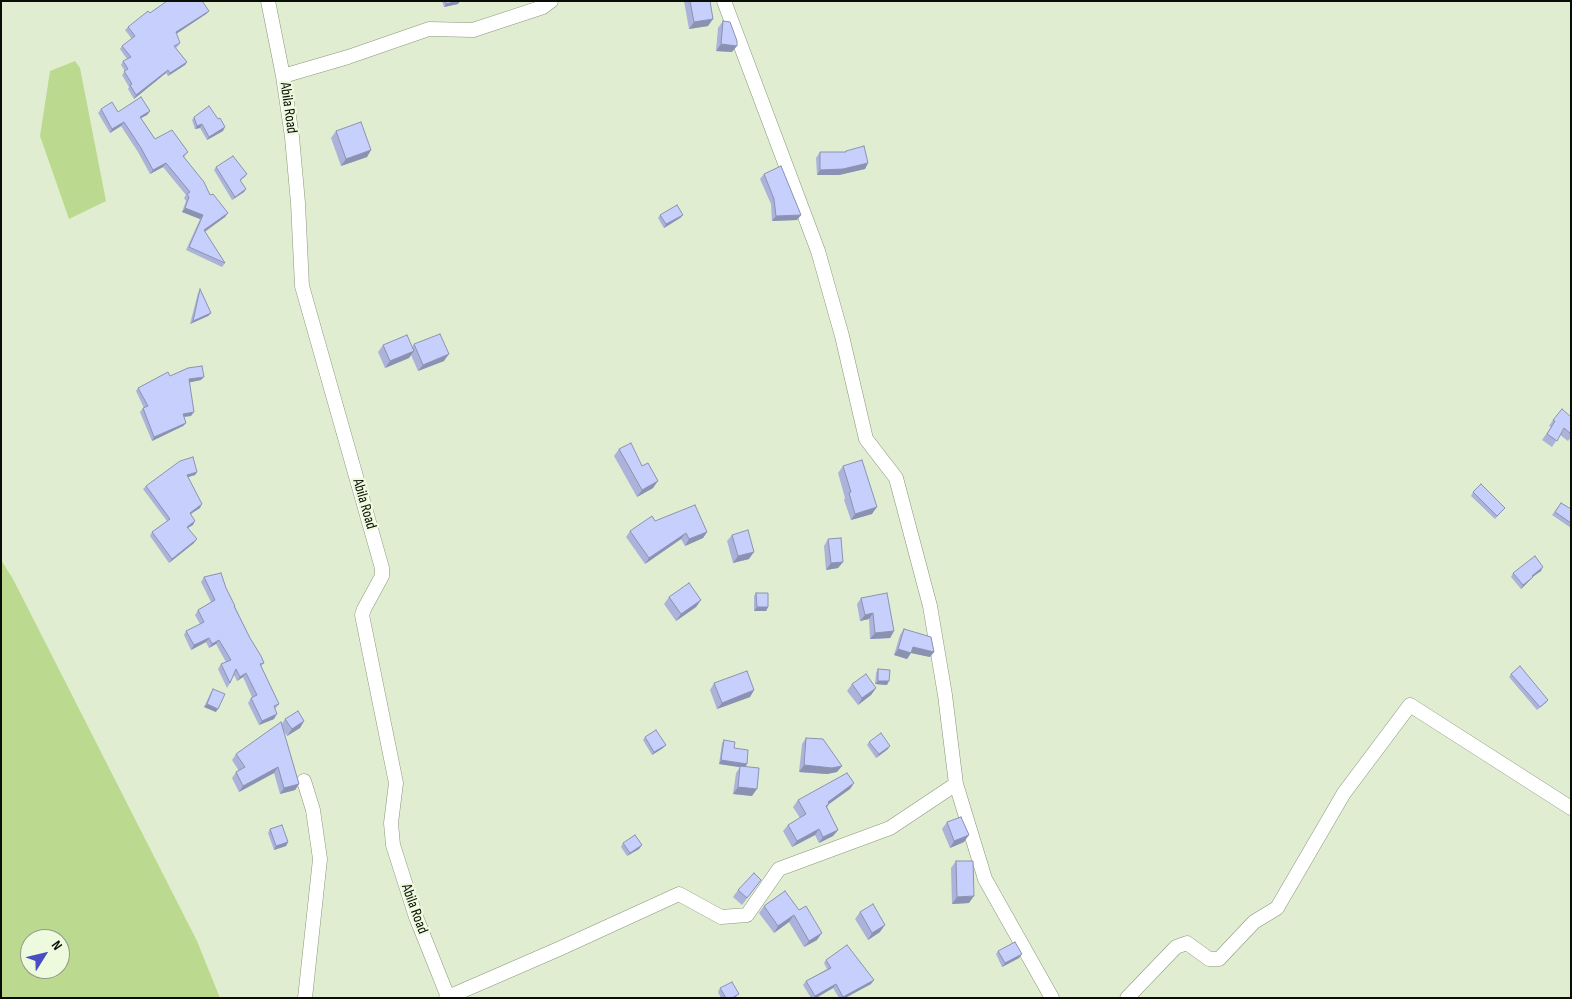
<!DOCTYPE html>
<html>
<head>
<meta charset="utf-8">
<style>
  body { margin:0 }
  #map { position:relative; width:1572px; height:999px; overflow:hidden; background:#e0edd0; font-family:"Sofia Sans Condensed",sans-serif }
  canvas { display:block }
  .frame { position:absolute; inset:0; border:2px solid #090d05; pointer-events:none }
  .north { position:absolute; left:20px; top:929px; width:50px; height:50px; box-sizing:border-box; background:#edfadd; border:1px solid #929b87; border-radius:50%; rotate:54deg; font-size:14px; font-weight:700; line-height:20px; text-align:center; color:#090d05 }
  .north::after { content:''; display:block; margin:auto; width:18px; height:22px; background:#4a4ec4; clip-path:polygon(50% 0,100% 100%,50% 72%,0 100%) }
</style>
</head>
<body>
<div id="map">
<canvas width="1572" height="999"></canvas>
<div class="frame"></div>
<div class="north">N</div>
</div>
<script>
const ctx = document.querySelector('canvas').getContext('2d');
ctx.lineJoin = 'round';
function fillPath(path, color) {
  ctx.fillStyle = color;
  ctx.fill(path, 'evenodd');
}
function shape(rows) {
  const path = new Path2D();
  for (const r of rows) {
    path.moveTo(r[0], r[1]);
    for (let i = 2; i < r.length; i += 2) path.lineTo(r[i], r[i + 1]);
  }
  return path;
}
function trace(path, color, width, dash) {
  ctx.strokeStyle = color;
  ctx.lineWidth = width;
  ctx.lineCap = dash ? 'butt' : 'round';
  ctx.setLineDash(dash || []);
  ctx.stroke(path);
}
function write(font, color, halo, rows, align = 'center') {
  ctx.font = font + ' "Sofia Sans Condensed",sans-serif';
  ctx.lineWidth = 4.5;
  ctx.setLineDash([]);
  ctx.textBaseline = 'middle';
  ctx.strokeStyle = halo;
  ctx.fillStyle = color;
  for (const [text, x, y, turn = 0] of rows) {
    ctx.save();
    ctx.translate(x, y);
    ctx.rotate((+turn || 0) * Math.PI / 180);
    ctx.textAlign = isNaN(turn) ? turn : align;
    if (halo) ctx.strokeText(text, 0, 0);
    ctx.fillText(text, 0, 0);
    ctx.restore();
  }
}
fillPath(shape([
  [75,61,80,68,106,201,69,219,40,136,50,71],
  [1,560,13,579,197,941,220,998,1,998],
  [30,939,60,939,60,969,30,969]
]), '#bbda8f');
const minor = shape([
  [268,1,283,76,292,137,298,203,302,286,382,568,382,576,364,609,362,615,396,783,391,823,393,845,416,917,448,997],
  [724,1,818,251,842,336,866,439,896,478,930,606,945,695,956,784,985,879,1052,998],
  [283,76,348,57,429,29,473,30,543,7,551,1],
  [304,781,313,810,320,859,305,998],
  [446,998,561,948,679,894,721,917,747,915,779,869,890,828,956,784],
  [1127,998,1176,947,1187,943,1209,959,1219,959,1254,922,1277,908,1344,793,1410,705,1571,808]
]);
trace(minor, '#8b967c', 15);
trace(minor, '#fff', 14);
fillPath(shape([
  [442,1,460,1,458,4,444,7],
  [684,1,710,1,713,19,708,26,689,29],
  [209,11,206,14,176,34,180,43,178,46,176,48,187,62,185,65,168,76,166,73,134,99,128,89,129,87,122,75,125,71,121,65,123,61,127,59,120,49,122,46,132,39,125,30,128,27,150,13],
  [723,21,732,52,716,51,718,28],
  [101,109,118,112,150,111,147,115,141,118,155,139,188,152,184,157,225,217,205,232,225,263,222,267,186,250,200,219,182,212,186,201,184,198,186,195,163,167,150,174,138,152,121,126,110,133,98,113],
  [194,117,223,131,207,140,200,128,195,129,192,120],
  [336,131,371,150,367,157,341,166,331,138],
  [846,151,868,163,865,169,839,175,817,175,816,158,820,152,845,152],
  [216,167,247,174,245,177,240,181,246,189,244,192,232,200,214,170],
  [764,174,801,215,797,220,772,221,771,204,760,179],
  [660,215,683,215,680,218,664,228,658,218],
  [200,289,211,313,208,316,190,324,198,293],
  [414,344,444,361,418,371,411,355,409,358,385,368,378,352,383,345,412,347],
  [170,376,201,380,190,382,191,416,184,417,186,423,183,426,152,441,140,412,143,408,144,408,136,391,138,388],
  [1571,417,1571,437,1568,441,1560,435,1552,447,1542,440,1551,427,1549,426,1553,420],
  [619,449,653,488,637,497,614,456],
  [843,466,872,514,851,520,844,500,845,498,838,473],
  [197,472,195,475,188,477,200,508,191,514,193,525,188,528,194,543,169,563,150,536,152,532,167,521,143,489,146,486],
  [1473,492,1505,508,1495,519,1471,496],
  [1561,503,1571,509,1571,528,1552,515],
  [655,521,707,532,703,538,685,546,681,539,645,564,626,537,630,531],
  [732,535,749,559,733,563,727,541],
  [828,539,843,562,838,568,826,570,824,546],
  [1541,571,1533,577,1521,589,1511,577,1513,573],
  [204,577,226,588,250,638,264,663,261,666,279,704,275,709,274,719,259,725,248,703,251,698,252,697,243,677,237,681,234,675,230,683,227,688,218,669,221,664,226,662,216,644,209,648,206,642,191,650,184,635,186,631,200,624,195,615,198,610,211,602,201,582],
  [756,593,768,607,766,611,754,611,754,596],
  [669,597,701,600,696,607,676,621,664,604],
  [861,598,894,631,890,638,870,639,869,619,860,621,857,604],
  [904,629,934,652,930,657,911,653,907,659,894,655,900,635],
  [878,669,887,685,875,684,876,673],
  [1511,674,1548,700,1546,703,1537,710,1509,677],
  [714,683,754,690,750,697,717,709,710,690],
  [852,684,876,688,871,695,858,705,847,691],
  [213,689,216,712,204,707,211,692],
  [285,719,304,721,300,728,287,736,283,730,299,784,295,790,280,794,274,773,239,792,232,778,236,772,239,771,232,760,236,754,281,725],
  [645,737,663,748,652,755,643,740],
  [806,738,837,772,827,774,799,772,802,744],
  [724,740,734,748,745,767,752,796,733,794,736,773,740,767,719,764,722,743],
  [869,742,888,749,876,758,867,745],
  [854,783,850,789,829,804,827,807,838,830,833,836,819,843,815,835,792,847,783,831,788,825,800,818,793,807,798,800],
  [947,822,964,842,950,848,942,829],
  [270,829,288,842,286,846,274,850,268,833],
  [623,843,642,845,639,849,627,856,621,847],
  [956,861,969,903,952,904,951,868],
  [761,880,742,905,733,897,738,890],
  [764,906,799,910,817,940,804,947,789,922,774,933,759,913],
  [860,912,880,932,868,940,855,919],
  [998,951,1019,958,1002,967,996,954],
  [826,960,871,984,845,998,839,998,833,988,816,998,811,998,803,985,806,981,827,969,824,963],
  [720,988,737,997,721,998,718,992]
]), '#abb3da');
fillPath(shape([
  [457,1,460,1,458,4,444,7,446,4],
  [209,11,206,14,173,36,176,32],
  [713,19,708,26,689,29,694,22],
  [721,44,737,46,732,52,716,51],
  [187,62,185,65,168,76,170,73],
  [168,70,166,73,134,99,136,95],
  [150,111,147,115,137,120,140,117],
  [124,122,121,126,110,133,112,129],
  [202,124,200,128,195,129,197,126],
  [225,127,223,131,207,140,209,137],
  [371,150,367,157,341,166,346,159],
  [166,163,163,167,150,174,153,170],
  [868,163,865,169,839,175,817,175,820,170],
  [246,189,244,192,232,200,235,197],
  [185,208,203,215,200,219,182,212],
  [228,213,225,217,201,234,204,230],
  [683,215,680,218,664,228,666,224],
  [801,215,797,220,772,221,776,216],
  [211,313,208,316,190,324,193,321],
  [414,351,409,358,385,368,390,361],
  [449,354,444,361,418,371,423,365],
  [204,377,201,380,187,383,189,379],
  [194,412,191,416,180,417,183,414],
  [186,423,183,426,152,441,154,437],
  [197,472,195,475,185,478,187,475],
  [658,481,653,488,637,497,642,490],
  [202,504,200,508,187,516,190,513],
  [877,507,872,514,851,520,855,514],
  [195,521,193,525,184,530,187,527],
  [707,532,703,538,685,546,689,539],
  [686,533,681,539,645,564,649,558],
  [197,539,194,543,169,563,172,559],
  [754,552,749,559,733,563,738,556],
  [843,562,838,568,826,570,831,563],
  [1543,567,1541,571,1529,579,1532,576],
  [1533,577,1521,589,1523,585],
  [701,600,696,607,676,621,681,614],
  [757,607,768,607,766,611,754,611],
  [873,613,869,619,860,621,865,615],
  [894,631,890,638,870,639,875,633],
  [209,638,206,642,191,650,194,645],
  [219,640,216,644,209,648,212,644],
  [913,647,934,652,930,657,911,653,907,659,894,655,898,649],
  [246,673,243,677,237,681,240,677],
  [878,681,889,681,887,685,875,684],
  [876,688,871,695,858,705,862,698],
  [754,690,750,697,717,709,722,703],
  [207,704,218,709,216,712,204,707],
  [277,714,274,719,259,725,262,721],
  [304,721,300,728,287,736,292,729],
  [666,745,663,748,652,755,654,752],
  [890,746,888,749,876,758,879,754],
  [721,760,747,764,745,768,719,764],
  [804,765,842,766,837,772,827,774,799,772],
  [278,767,274,773,239,792,243,786],
  [854,783,850,789,829,804,825,810,828,802],
  [299,784,295,790,280,794,284,788],
  [738,787,757,789,752,796,733,794],
  [819,829,815,835,792,847,797,841],
  [838,830,833,836,819,843,823,837],
  [969,835,964,842,950,848,954,841],
  [288,842,286,846,274,850,276,846],
  [642,845,639,849,627,856,630,853],
  [974,896,969,903,952,904,957,897],
  [794,915,789,922,774,933,778,926],
  [885,925,880,932,868,940,872,933],
  [822,933,817,940,804,947,809,941],
  [1022,954,1019,958,1002,967,1005,963],
  [874,980,871,984,845,998,842,998,843,997],
  [836,984,833,988,816,998,814,998,815,996]
]), '#8b92b1');
const building = shape([
  [167,1,202,1,209,11,176,32,180,43,174,46,187,62,170,73,168,70,136,95,130,85,132,84,124,71,128,69,123,61,131,57,122,46,135,36,128,27,148,11,150,13,167,1],
  [446,1,457,1,446,4,446,1],
  [690,1,710,1,713,19,694,22,690,1],
  [723,21,730,22,737,41,737,46,721,44,723,21],
  [141,97,150,111,140,117,155,139,172,130,188,152,183,156,204,182,210,195,213,194,228,213,204,230,225,263,189,247,203,215,185,208,189,197,187,194,190,192,166,163,153,170,141,148,124,122,112,129,101,109,112,102,118,112,141,97],
  [209,106,218,119,220,118,225,127,209,137,202,124,197,126,194,117,209,106],
  [361,122,371,150,346,159,336,131,361,122],
  [864,146,868,163,843,169,820,170,820,152,846,152,846,151,864,146],
  [233,156,247,174,240,180,246,189,235,197,216,167,233,156],
  [781,166,801,215,776,216,774,199,764,174,781,166],
  [677,205,683,215,666,224,660,215,677,205],
  [200,289,211,313,193,321,200,289],
  [440,334,449,354,423,365,414,344,440,334],
  [407,335,414,351,390,361,383,345,407,335],
  [202,366,204,377,189,379,194,412,183,414,186,423,154,437,143,408,148,406,138,388,168,372,170,376,188,368,202,366],
  [1562,409,1571,417,1571,434,1564,428,1557,441,1547,434,1555,421,1553,420,1562,409],
  [631,443,642,466,648,463,658,481,642,490,619,449,631,443],
  [193,457,197,472,187,475,202,504,190,513,195,521,187,527,197,539,172,559,152,532,170,519,146,486,180,461,193,457],
  [862,460,877,507,855,514,849,493,851,492,843,466,862,460],
  [1481,484,1505,508,1497,516,1473,492,1481,484],
  [1561,503,1571,509,1571,523,1555,512,1561,503],
  [695,505,707,532,689,539,686,533,649,558,630,531,652,516,655,521,695,505],
  [748,530,754,552,738,556,732,535,748,530],
  [841,538,843,562,831,563,828,539,841,538],
  [1535,556,1543,567,1532,576,1533,577,1523,585,1513,573,1535,556],
  [221,573,226,588,235,606,234,606,250,638,261,656,264,663,260,664,279,704,274,706,277,714,262,721,251,698,257,695,246,673,240,677,236,669,230,683,221,664,231,660,219,640,212,644,209,638,194,645,186,631,204,622,198,610,215,600,204,577,221,573],
  [689,583,701,600,681,614,669,597,689,583],
  [756,593,768,593,768,607,757,607,756,593],
  [887,593,894,631,875,633,873,613,865,615,861,598,887,593],
  [904,629,931,637,934,652,913,647,911,653,898,649,904,629],
  [1520,666,1548,700,1540,707,1511,674,1520,666],
  [878,669,890,670,889,681,878,681,878,669],
  [747,671,754,690,722,703,714,683,747,671],
  [866,674,876,688,862,698,852,684,866,674],
  [213,689,225,694,218,709,207,704,213,689],
  [298,711,304,721,292,729,285,719,298,711],
  [281,722,299,784,284,788,278,767,243,786,236,772,245,767,236,754,281,722],
  [656,730,666,745,654,752,645,737,656,730],
  [881,733,890,746,879,754,869,742,881,733],
  [806,738,823,739,842,766,832,768,804,765,806,738],
  [724,740,735,742,734,748,748,750,747,764,721,760,724,740],
  [740,766,759,768,757,789,738,787,740,766],
  [847,773,854,783,828,802,829,804,826,806,838,830,823,837,819,829,797,841,788,825,806,814,798,800,847,773],
  [961,817,969,835,954,841,947,822,961,817],
  [282,825,288,842,276,846,270,829,282,825],
  [635,835,642,845,630,853,623,843,635,835],
  [956,861,973,861,974,896,957,897,956,861],
  [754,873,761,880,747,898,738,890,754,873],
  [785,891,799,910,806,906,822,933,809,941,794,915,778,926,764,906,785,891],
  [873,904,885,925,872,933,860,912,873,904],
  [1015,942,1022,954,1005,963,998,951,1015,942],
  [847,945,874,980,843,997,836,984,815,996,806,981,831,968,826,960,847,945],
  [732,982,739,994,732,998,726,998,720,988,732,982]
]);
fillPath(building, '#c7d0fd');
trace(building, '#8b92b1', 1);
write('15px', '#090d05', '#edfadd', [
  ["Abila Road",288,108,82],
  ["Abila Road",364,504,74],
  ["Abila Road",414,909,70]
]);
</script>
</body>
</html>
